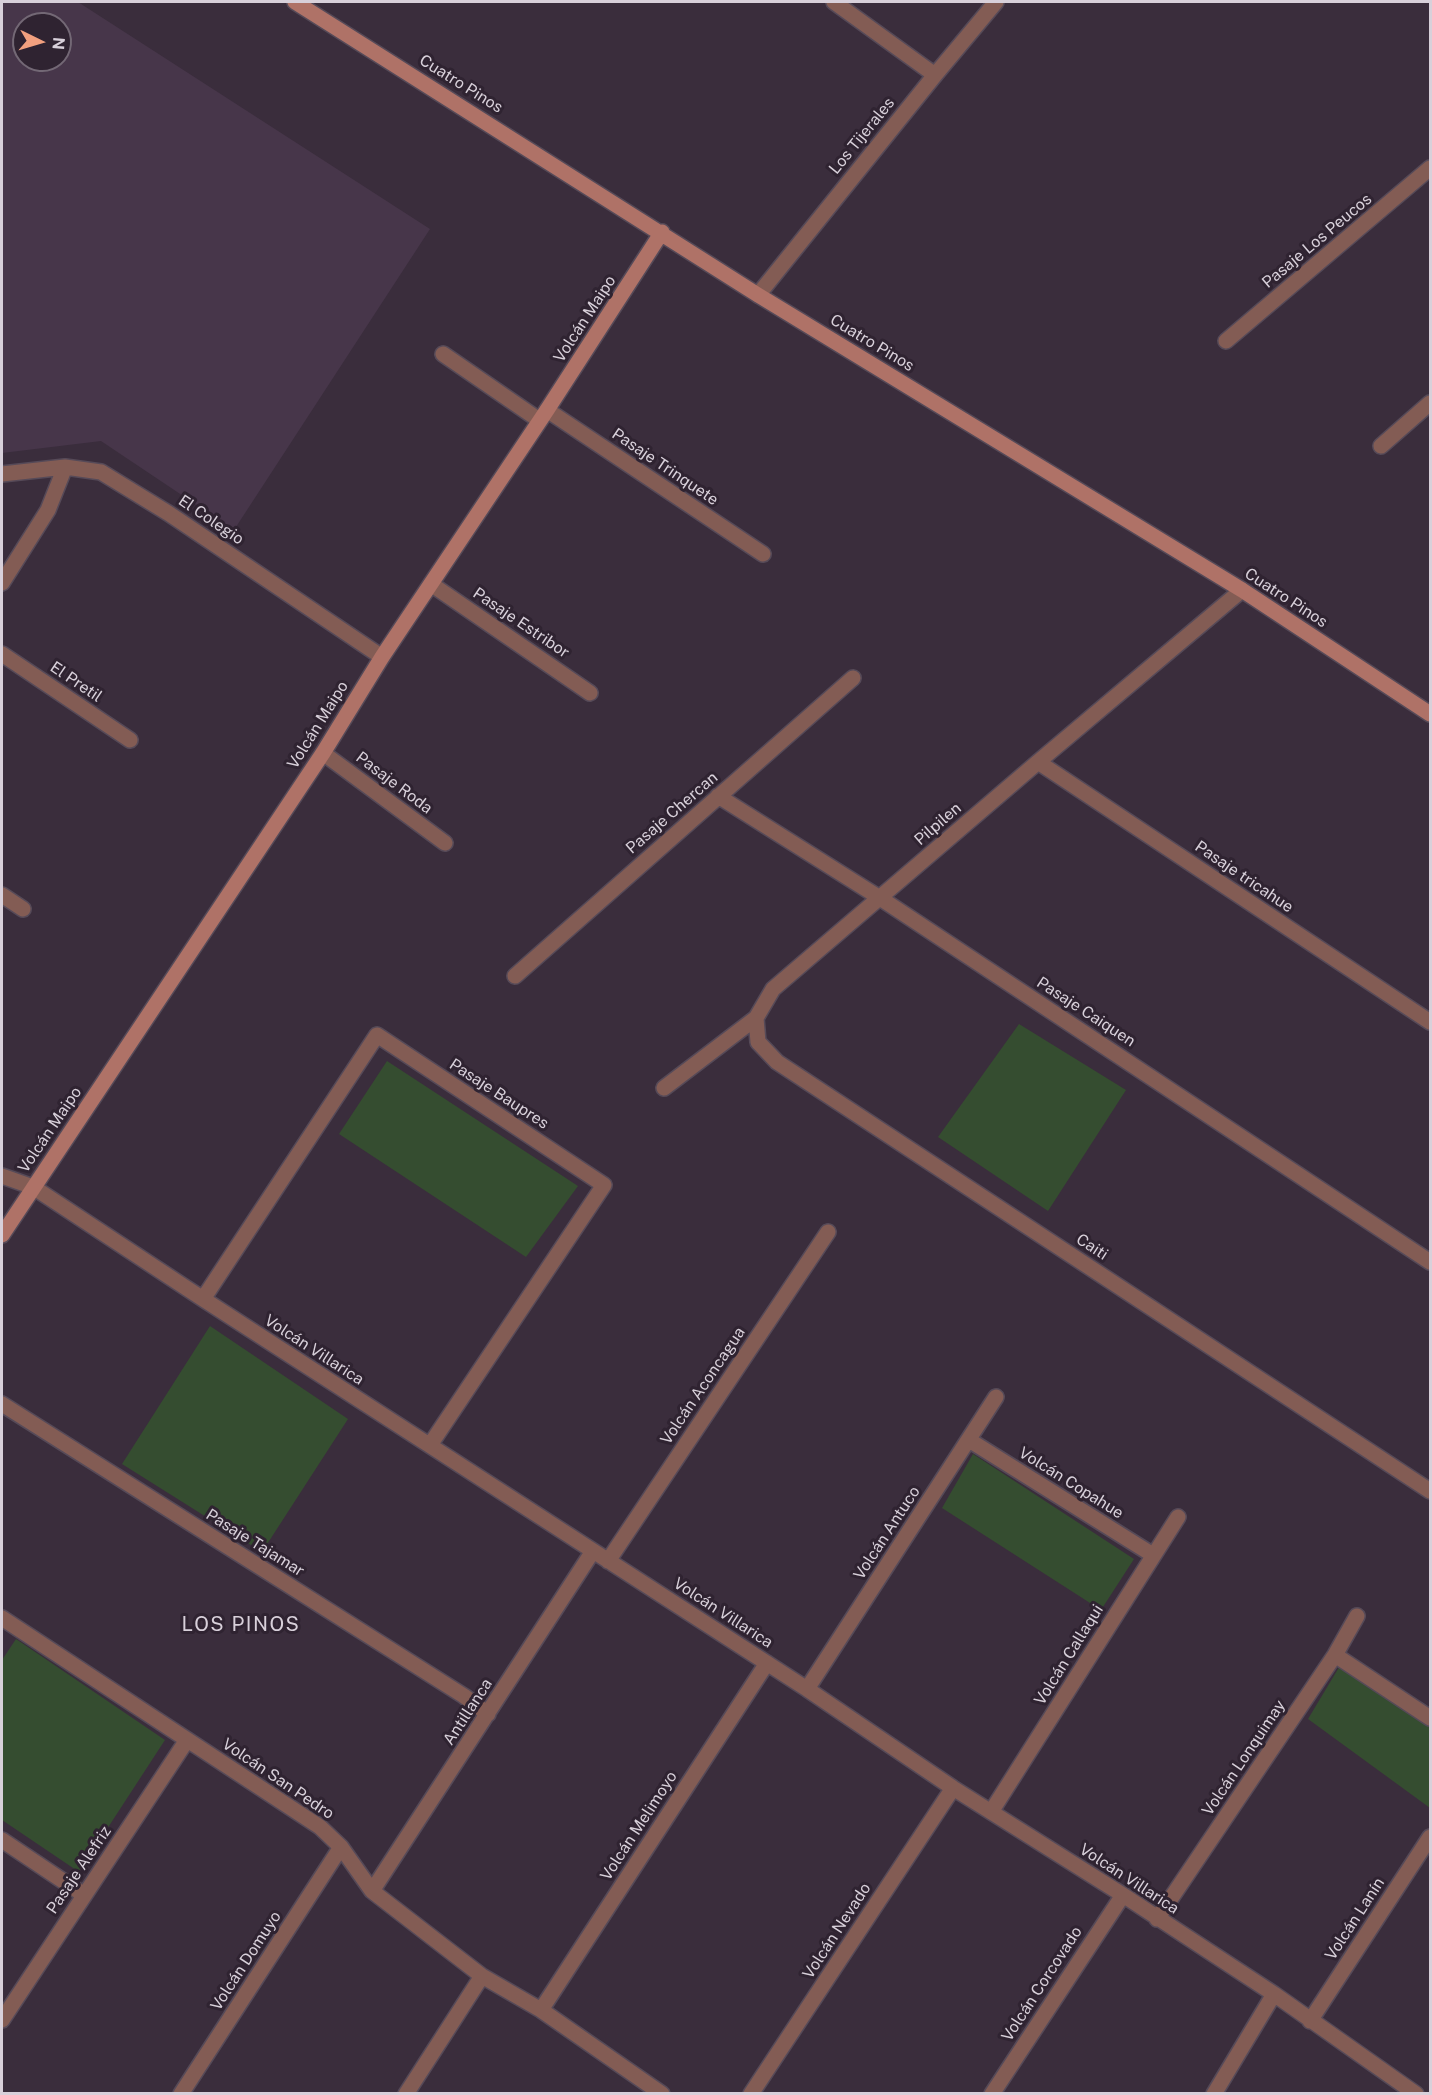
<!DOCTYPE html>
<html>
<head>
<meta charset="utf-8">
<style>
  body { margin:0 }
  #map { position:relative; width:1432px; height:2095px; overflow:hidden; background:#3a2d3c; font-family:"Public Sans",sans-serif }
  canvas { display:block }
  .frame { position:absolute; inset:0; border:3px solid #d8d0da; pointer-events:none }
  .north { position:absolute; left:12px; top:12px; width:60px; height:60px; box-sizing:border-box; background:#2f2331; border:2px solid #736875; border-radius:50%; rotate:95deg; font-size:16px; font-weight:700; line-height:24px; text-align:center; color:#d8d0da }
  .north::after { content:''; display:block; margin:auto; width:21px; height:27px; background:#f2a07f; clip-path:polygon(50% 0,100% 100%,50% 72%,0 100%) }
</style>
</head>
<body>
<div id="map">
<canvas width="1432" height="2095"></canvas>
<div class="frame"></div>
<div class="north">N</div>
</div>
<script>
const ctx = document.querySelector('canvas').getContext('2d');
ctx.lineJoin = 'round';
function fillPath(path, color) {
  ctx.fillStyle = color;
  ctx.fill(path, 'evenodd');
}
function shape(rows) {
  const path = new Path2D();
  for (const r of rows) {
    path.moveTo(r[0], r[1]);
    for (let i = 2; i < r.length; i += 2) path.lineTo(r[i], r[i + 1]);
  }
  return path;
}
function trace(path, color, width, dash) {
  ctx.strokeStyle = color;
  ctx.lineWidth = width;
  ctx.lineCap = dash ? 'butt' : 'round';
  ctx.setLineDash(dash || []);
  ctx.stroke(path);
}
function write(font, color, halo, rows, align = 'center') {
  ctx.font = font + ' "Public Sans",sans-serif';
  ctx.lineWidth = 6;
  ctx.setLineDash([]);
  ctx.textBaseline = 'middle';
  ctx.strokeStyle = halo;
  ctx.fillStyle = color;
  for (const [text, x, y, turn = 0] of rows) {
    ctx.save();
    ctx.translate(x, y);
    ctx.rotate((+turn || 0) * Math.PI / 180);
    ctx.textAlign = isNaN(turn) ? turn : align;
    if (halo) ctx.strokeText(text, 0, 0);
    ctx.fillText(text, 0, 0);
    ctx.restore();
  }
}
fillPath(shape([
  [2,2,78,2,430,229,234,530,101,441,2,453],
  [24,24,60,24,60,60,24,60]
]), '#47364a');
fillPath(shape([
  [1019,1024,1126,1090,1048,1211,938,1137],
  [387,1061,578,1186,526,1257,339,1134],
  [210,1326,348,1419,262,1552,122,1464],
  [973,1454,1134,1559,1101,1610,942,1508],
  [16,1639,165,1740,79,1872,2,1820,2,1660],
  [1344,1659,1430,1718,1430,1808,1308,1719]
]), '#354d30');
const street = shape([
  [834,2,935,75],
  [758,295,935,75,996,2],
  [1226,341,1430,168],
  [443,354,539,420],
  [547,410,763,554],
  [1381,446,1430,403],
  [2,474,65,467,101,472,168,513,382,657],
  [2,583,48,510,65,467],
  [431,584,590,693],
  [2,654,130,740],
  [323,753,445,843],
  [1038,762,1430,1022],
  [718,796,880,898,1430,1262],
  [2,895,23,909],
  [515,976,853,678],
  [756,1018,758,1042,777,1062,1430,1491],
  [664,1088,756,1018,773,989,1038,762,1242,590],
  [2,1176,33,1187,203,1299,807,1689,953,1788,1123,1895,1274,1994,1416,2094],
  [203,1299,377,1035,604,1185,430,1445],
  [2,1404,464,1696,488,1714],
  [969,1440,1153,1555],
  [608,1561,828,1232],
  [2,1618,320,1827,341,1847,372,1891,482,1976,541,2010,662,2094],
  [1335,1655,1430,1718],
  [807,1689,996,1397],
  [991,1812,1178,1517],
  [2,1840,84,1895],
  [372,1891,593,1551],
  [1157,1919,1335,1655,1357,1616],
  [541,2010,767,1663],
  [2,2020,187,1740],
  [1310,2021,1430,1837],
  [181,2094,341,1847],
  [406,2094,482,1976],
  [751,2094,953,1788],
  [992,2094,1123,1895],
  [1214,2094,1274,1994]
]);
const secondary = shape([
  [295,2,758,295,1242,590,1430,714],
  [2,1235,323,753,382,657,547,410,662,232]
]);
trace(street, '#564a58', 18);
trace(secondary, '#564a58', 18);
trace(street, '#835c54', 15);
trace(secondary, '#af7267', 15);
write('16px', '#d8d0da', '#2f2331', [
  ["Cuatro Pinos",461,84,32],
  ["Los Tijerales",862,136,-51],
  ["Pasaje Los Peucos",1317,241,-40],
  ["Volcán Maipo",585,319,-57],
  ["Cuatro Pinos",872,343,31],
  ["Pasaje Trinquete",665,467,34],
  ["El Colegio",211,520,34],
  ["Cuatro Pinos",1286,598,33],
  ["Pasaje Estribor",521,623,34],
  ["El Pretil",76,682,34],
  ["Volcán Maipo",318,725,-58],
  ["Pasaje Roda",394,783,37],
  ["Pasaje Chercan",672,813,-41],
  ["Pilpilen",938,824,-41],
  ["Pasaje tricahue",1244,877,34],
  ["Pasaje Caiquen",1086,1012,33],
  ["Pasaje Baupres",499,1094,33],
  ["Volcán Maipo",50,1130,-56],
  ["Caiti",1092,1247,33],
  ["Volcán Villarica",314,1350,33],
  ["Volcán Aconcagua",703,1386,-56],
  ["Volcán Copahue",1071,1483,32],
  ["Volcán Antuco",887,1533,-57],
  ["Pasaje Tajamar",255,1543,32],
  ["Volcán Villarica",723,1613,33],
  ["Volcán Callaqui",1069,1655,-58],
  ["Antillanca",468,1712,-57],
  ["Volcán Lonquimay",1244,1758,-56],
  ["Volcán San Pedro",278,1779,34],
  ["Volcán Melimoyo",639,1826,-57],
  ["Pasaje Alefriz",79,1870,-56],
  ["Volcán Villarica",1129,1879,33],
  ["Volcán Lanín",1355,1919,-57],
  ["Volcán Nevado",837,1931,-57],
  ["Volcán Domuyo",246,1961,-57],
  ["Volcán Corcovado",1042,1984,-57]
]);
ctx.letterSpacing = '1.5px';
write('20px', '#d8d0da', '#2f2331', [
  ["LOS PINOS",241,1625]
]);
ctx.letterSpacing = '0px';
</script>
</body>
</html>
